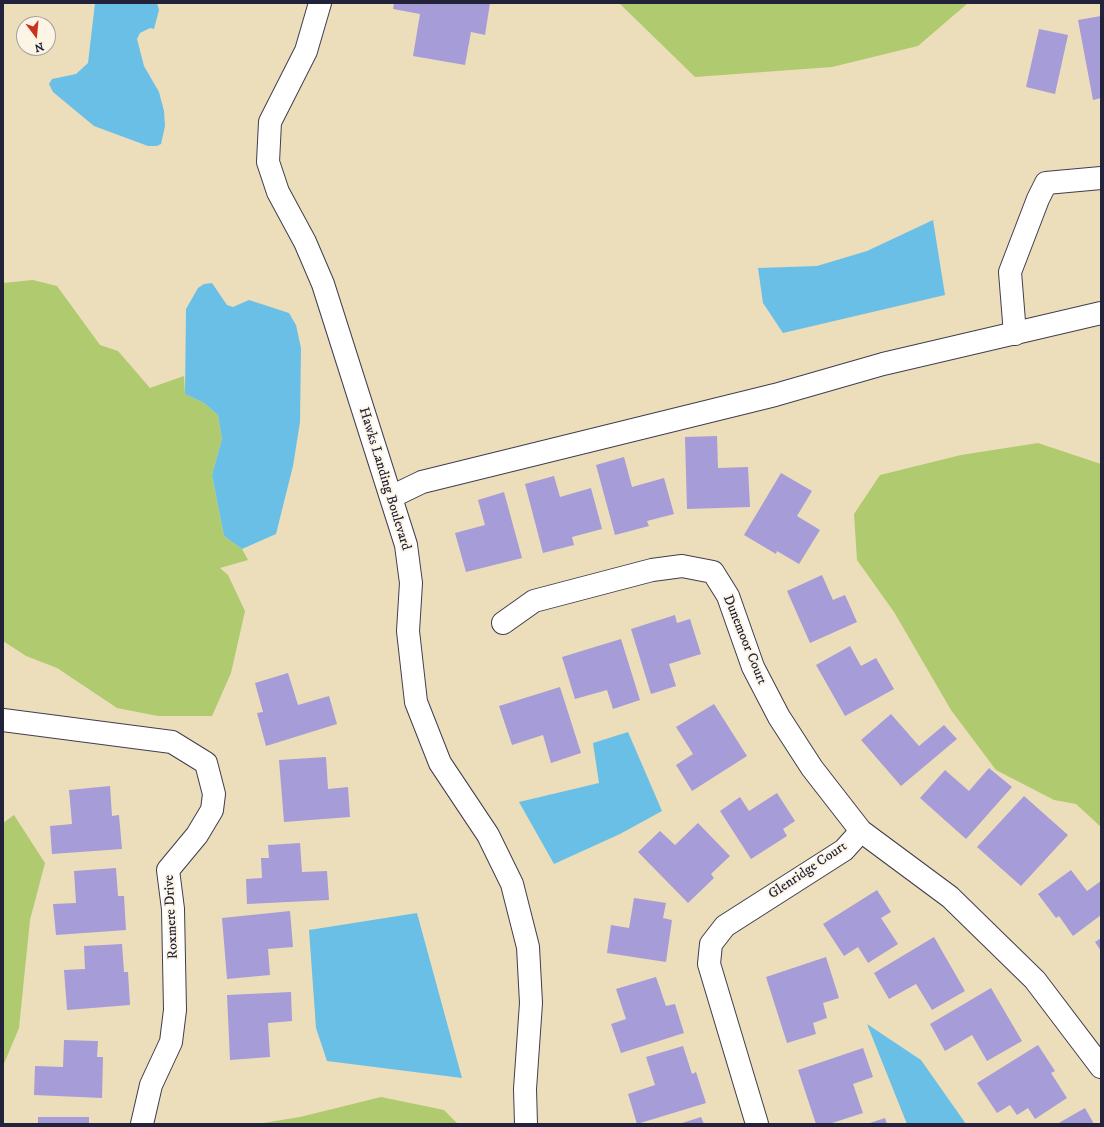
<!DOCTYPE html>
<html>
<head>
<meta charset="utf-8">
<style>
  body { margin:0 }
  #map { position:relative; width:1104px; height:1127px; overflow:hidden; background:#ecdeba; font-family:"IM FELL DW Pica",serif }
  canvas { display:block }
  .frame { position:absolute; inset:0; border:4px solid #22223b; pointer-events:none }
  .north { position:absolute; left:16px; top:16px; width:40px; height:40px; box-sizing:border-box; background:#fcf5e5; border:1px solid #a5a1a1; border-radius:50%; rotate:164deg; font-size:11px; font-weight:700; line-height:16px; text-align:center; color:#22223b }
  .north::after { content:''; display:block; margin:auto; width:14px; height:18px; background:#c8321e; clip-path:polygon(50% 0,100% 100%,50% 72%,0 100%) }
</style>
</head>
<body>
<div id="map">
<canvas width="1104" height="1127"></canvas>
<div class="frame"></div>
<div class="north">N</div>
</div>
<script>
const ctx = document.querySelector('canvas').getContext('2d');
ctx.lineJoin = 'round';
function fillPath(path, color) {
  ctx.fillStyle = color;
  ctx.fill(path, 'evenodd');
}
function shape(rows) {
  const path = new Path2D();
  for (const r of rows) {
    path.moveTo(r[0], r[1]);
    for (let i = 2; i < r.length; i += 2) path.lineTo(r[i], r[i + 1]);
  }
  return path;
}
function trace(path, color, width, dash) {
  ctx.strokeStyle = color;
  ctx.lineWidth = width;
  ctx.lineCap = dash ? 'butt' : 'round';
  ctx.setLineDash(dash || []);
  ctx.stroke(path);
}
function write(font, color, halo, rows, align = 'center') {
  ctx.font = font + ' "IM FELL DW Pica",serif';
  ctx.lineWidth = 4;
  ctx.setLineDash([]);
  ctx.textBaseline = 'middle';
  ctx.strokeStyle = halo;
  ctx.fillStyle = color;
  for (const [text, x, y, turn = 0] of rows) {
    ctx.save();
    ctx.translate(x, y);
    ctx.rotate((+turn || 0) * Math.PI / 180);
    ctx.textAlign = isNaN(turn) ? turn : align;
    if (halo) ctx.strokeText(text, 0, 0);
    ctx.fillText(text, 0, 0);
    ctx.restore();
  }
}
fillPath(shape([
  [619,3,968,3,918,46,832,67,695,77],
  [33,280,57,286,100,345,118,351,150,388,184,376,185,394,204,403,218,415,222,439,212,475,224,536,242,549,248,560,220,568,228,575,245,611,231,673,212,716,158,716,117,708,57,668,26,656,3,641,3,283],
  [1038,443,1101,464,1101,827,1076,804,1054,800,996,770,951,710,894,612,857,560,854,514,880,475,961,455],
  [14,815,45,863,30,920,19,1028,3,1066,3,823],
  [381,1097,444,1110,458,1124,257,1124,300,1117]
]), '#b0ca70');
fillPath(shape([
  [95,3,157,3,159,10,154,29,150,28,140,33,137,39,144,66,159,92,164,111,165,126,161,144,157,146,148,146,94,126,53,92,49,84,52,79,76,74,88,63],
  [933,220,945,295,783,333,763,303,758,268,817,266,867,251],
  [212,283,227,305,233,307,249,300,289,313,296,325,301,348,300,422,293,466,276,534,242,549,224,536,212,475,222,439,218,415,204,403,185,394,186,309,198,288,204,284],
  [628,732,662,811,620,834,554,864,519,802,599,783,593,743],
  [417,913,462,1078,327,1061,316,1028,309,930],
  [867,1024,921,1060,966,1124,907,1124]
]), '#6abfe6');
fillPath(shape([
  [394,3,490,3,485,35,471,32,465,65,413,56,420,14,393,9],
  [1101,16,1101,98,1093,100,1078,20],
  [1039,29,1068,35,1055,94,1026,87],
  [717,436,718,468,748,467,750,507,687,509,685,437],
  [624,457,632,487,664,478,674,514,647,521,649,526,615,535,596,465],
  [781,473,812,491,797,516,820,530,799,564,777,551,776,554,744,535],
  [554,476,560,497,591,488,602,529,572,537,574,545,543,553,525,484],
  [504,492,522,558,466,572,455,533,485,525,478,500],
  [822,575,833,600,845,595,857,622,810,643,787,591],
  [675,615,677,623,690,619,701,654,669,664,676,686,651,694,631,629],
  [621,639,640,700,613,709,607,690,575,699,562,657],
  [850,646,861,666,876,658,894,689,845,716,816,665],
  [288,673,298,705,329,696,337,724,266,746,257,713,263,712,255,683],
  [560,687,581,753,551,763,543,735,512,745,499,706],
  [714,704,747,756,692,791,676,765,693,754,676,727],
  [891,714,919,746,944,725,957,739,901,786,861,740],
  [326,757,328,789,348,787,350,817,284,822,279,760],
  [989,768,1012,787,966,839,920,798,945,770,969,791],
  [110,786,112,816,119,815,122,849,52,854,50,826,72,824,69,790],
  [777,793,795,821,783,829,787,836,751,859,720,811,740,797,749,811],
  [1024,796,1068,835,1021,886,977,847],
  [698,823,730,856,711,874,714,878,688,903,638,852,660,831,675,845],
  [300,843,302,872,327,871,329,900,247,904,246,879,262,878,261,858,269,858,268,845],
  [116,868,118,896,124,896,126,930,56,935,53,904,76,903,74,871],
  [1071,870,1087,891,1101,881,1101,915,1073,936,1059,916,1056,918,1038,894],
  [877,890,891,912,881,918,898,944,868,963,858,947,844,956,823,924],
  [634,898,666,903,663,918,672,920,666,962,607,953,611,925,629,928],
  [290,911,293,947,268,949,270,975,227,979,222,918],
  [934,937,965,991,932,1010,916,984,889,999,874,973],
  [1101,938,1101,951,1095,942],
  [122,944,124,972,128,972,130,1005,67,1010,64,970,85,969,84,946],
  [826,957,839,998,823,1003,827,1018,813,1023,816,1034,787,1043,766,977],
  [656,977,666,1006,675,1004,684,1033,621,1053,611,1024,626,1019,616,989],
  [991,988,1022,1041,987,1061,972,1035,945,1051,930,1024],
  [291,992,292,1021,268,1023,270,1057,230,1060,227,995],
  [64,1040,98,1041,97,1057,103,1057,102,1098,34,1095,35,1066,63,1067],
  [1038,1045,1055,1071,1051,1073,1067,1098,1035,1119,1028,1108,1017,1115,1010,1105,997,1113,977,1083],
  [683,1046,692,1074,696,1072,706,1103,637,1124,628,1094,655,1085,646,1057],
  [863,1048,873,1077,853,1084,863,1113,829,1124,816,1124,798,1070],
  [1085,1108,1094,1124,1057,1124],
  [38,1117,89,1117,89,1124,38,1124],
  [701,1117,704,1124,679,1124],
  [885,1118,887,1124,867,1124]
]), '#a69cd8');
const minor = shape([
  [320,3,306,51,270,122,268,162,278,192,305,242,323,284,406,545,411,583,408,631,416,702,440,763,488,835,512,884,528,947,531,1003,525,1089,526,1124],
  [1015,334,1010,272,1038,199,1046,183,1101,178],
  [391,497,422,482,775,395,883,364,1101,313],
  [503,623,534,601,652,570,682,566,713,572,728,596,753,667,779,717,812,768,861,831,950,897,1035,980,1101,1067],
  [3,720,172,742,206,763,214,794,212,810,197,835,168,870,173,909,175,1010,171,1042,151,1085,142,1124],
  [757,1124,709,964,711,944,725,926,844,850,861,831]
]);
trace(minor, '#403e4e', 24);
trace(minor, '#fff', 22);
write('14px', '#22223b', '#fcf5e5', [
  ["Hawks Landing Boulevard",384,479,73],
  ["Dunemoor Court",744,640,68],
  ["Glenridge Court",808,871,-34],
  ["Roxmere Drive",172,917,-93]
]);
</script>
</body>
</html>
